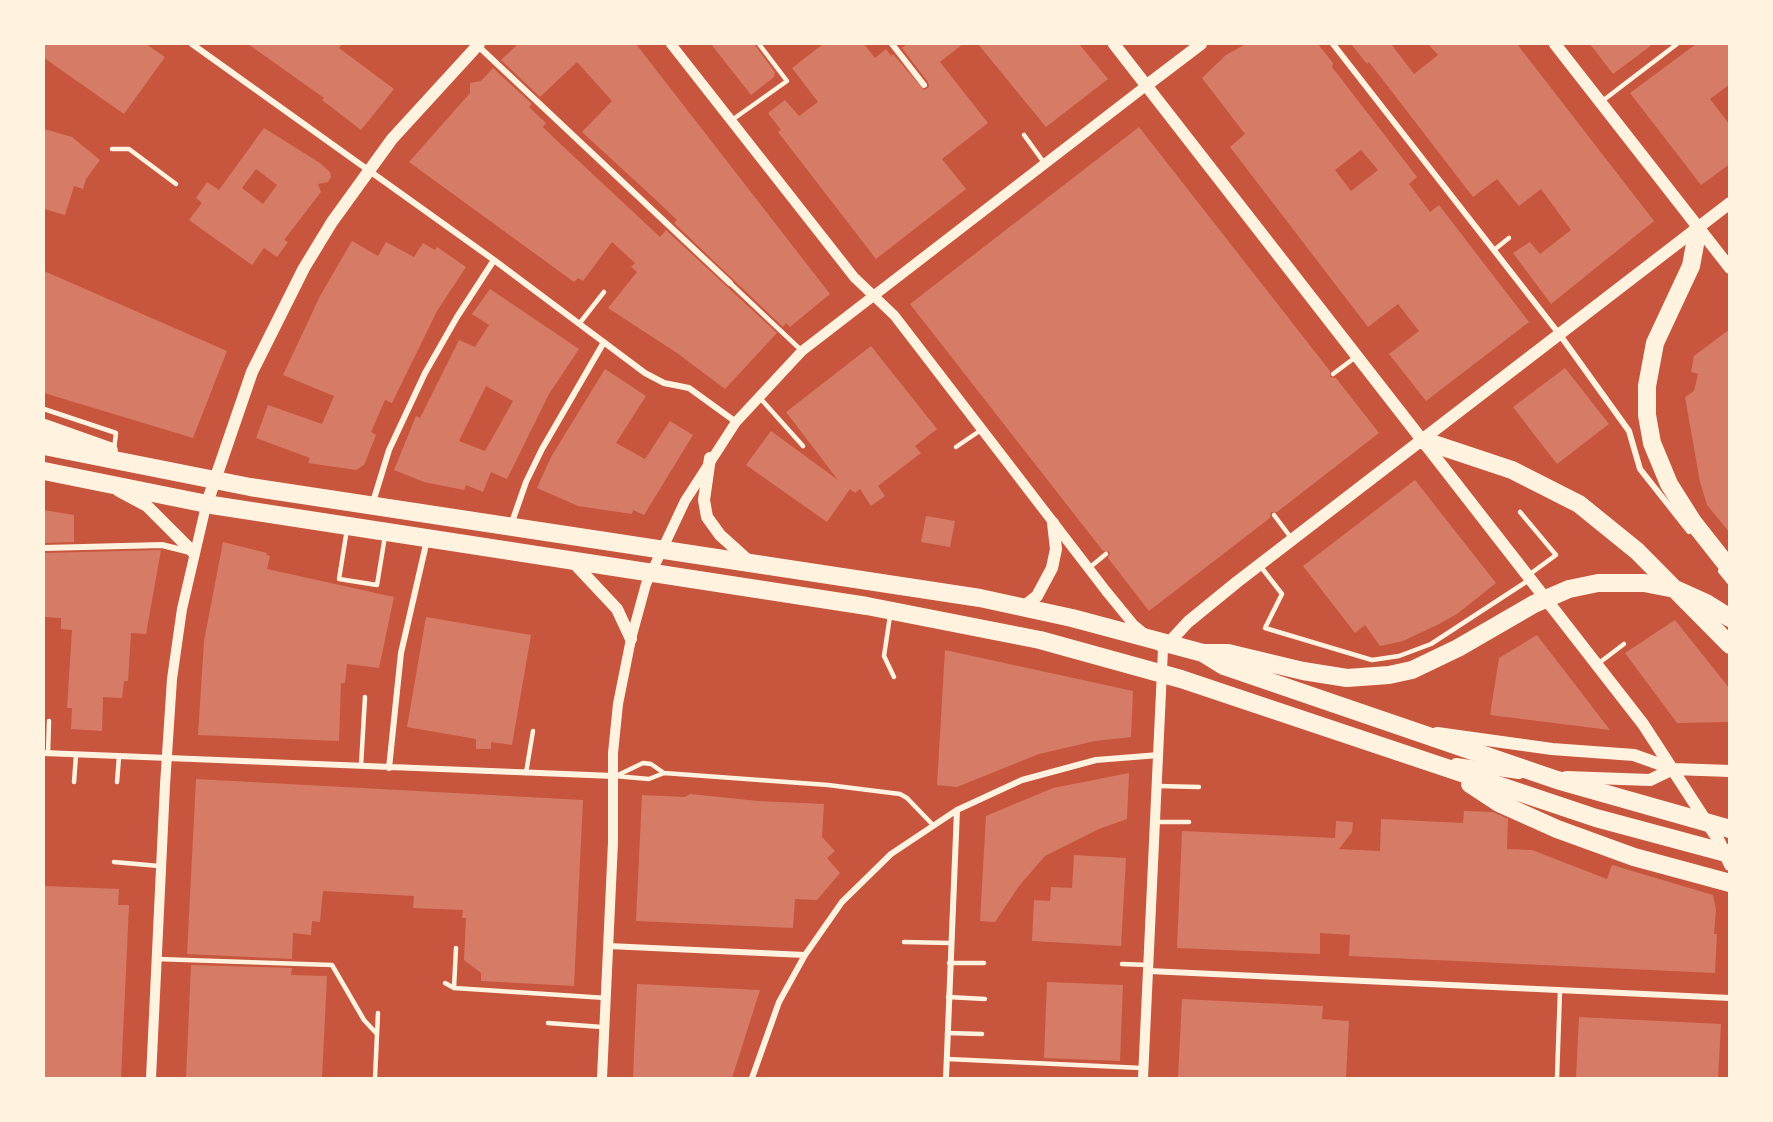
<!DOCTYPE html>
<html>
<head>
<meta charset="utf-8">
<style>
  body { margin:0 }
  #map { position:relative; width:1773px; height:1122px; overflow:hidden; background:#c8553d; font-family:Rubik,sans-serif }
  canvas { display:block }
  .frame { position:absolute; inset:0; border:45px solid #fff3e0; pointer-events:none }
</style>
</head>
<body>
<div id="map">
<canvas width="1773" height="1122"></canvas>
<div class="frame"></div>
</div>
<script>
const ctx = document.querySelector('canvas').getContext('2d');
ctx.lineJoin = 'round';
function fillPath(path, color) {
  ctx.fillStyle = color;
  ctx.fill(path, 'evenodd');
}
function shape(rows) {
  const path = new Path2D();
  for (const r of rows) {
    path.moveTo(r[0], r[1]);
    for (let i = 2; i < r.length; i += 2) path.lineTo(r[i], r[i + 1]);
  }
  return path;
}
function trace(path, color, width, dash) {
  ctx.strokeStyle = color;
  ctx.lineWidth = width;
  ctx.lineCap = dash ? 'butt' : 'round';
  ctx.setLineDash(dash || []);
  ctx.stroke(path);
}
fillPath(shape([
  [44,44,146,44,165,57,124,114,44,58],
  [248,44,342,44,339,48,394,89,361,130,322,100,324,98],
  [518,44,636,44,830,294,790,327,786,323,783,327,674,223,677,220,656,200,582,132,612,101,577,62,540,97,501,60],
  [711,44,754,44,775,72,774,77,751,95],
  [823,44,864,44,875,58,886,49,891,56,893,54,924,90,929,87,928,82,902,48,907,44,963,44,940,62,988,123,942,159,966,189,876,259,778,132,781,130,768,113,785,100,799,116,818,102,792,68],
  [978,44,1079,44,1108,79,1046,127],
  [1246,44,1318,44,1333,63,1332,67,1417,177,1409,184,1430,212,1439,205,1529,322,1426,401,1389,354,1419,331,1398,304,1368,327,1230,147,1245,134,1202,78,1226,55],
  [1361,150,1378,170,1351,191,1335,170],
  [1351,44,1391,44,1414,74,1438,55,1428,44,1517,44,1654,221,1551,304,1513,253,1530,242,1540,254,1571,230,1541,189,1519,206,1497,179,1473,197,1369,62,1367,64],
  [1590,44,1653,44,1613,74],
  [1696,44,1730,44,1730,84,1710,99,1730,125,1730,164,1701,185,1630,93],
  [493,68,532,104,529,107,546,123,543,127,553,137,660,237,666,230,777,333,725,389,677,353,608,308,637,272,631,267,635,263,612,242,583,281,578,278,574,282,409,162,470,93,470,83,481,81],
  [1139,127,1330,371,1330,377,1336,378,1379,433,1277,512,1271,512,1270,518,1149,611,1108,558,1110,552,1103,551,910,304],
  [264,128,320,163,330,172,331,177,328,182,318,184,321,192,284,240,288,242,277,257,264,248,252,265,189,220,202,203,196,198,207,182,219,190],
  [256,169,277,185,263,204,242,188],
  [44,129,72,137,100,160,86,179,83,189,74,186,65,215,44,209],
  [352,241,378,256,386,242,414,257,423,243,435,250,437,247,466,267,437,311,392,403,385,400,371,432,376,435,364,465,356,470,308,463,310,458,256,438,268,405,322,424,334,396,283,375,320,296],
  [44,271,227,351,193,438,44,393],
  [490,289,579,349,549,394,507,479,491,472,483,492,466,485,464,490,424,482,394,470,416,416,420,418,459,340,475,347,489,325,472,314],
  [486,386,513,401,485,451,459,441],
  [1730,329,1730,533,1707,505,1700,482,1685,397,1694,391,1698,374,1691,372,1694,356],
  [871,346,937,429,915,446,921,453,878,486,885,496,871,506,860,489,855,493,850,489,827,522,746,465,771,431,838,480,786,412],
  [1565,368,1609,424,1557,464,1513,407],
  [605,369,646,396,616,443,645,459,670,421,693,435,644,515,633,510,632,514,578,506,537,488,551,457],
  [1415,480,1496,583,1457,614,1439,624,1403,641,1380,646,1365,625,1355,633,1303,566],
  [44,510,74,515,74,542,44,543],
  [926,516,955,521,950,547,921,542],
  [223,542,267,553,266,555,270,556,267,569,394,597,379,668,347,664,345,683,341,683,339,741,198,735,204,641],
  [161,550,146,634,131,633,128,681,124,681,122,698,103,697,102,731,71,729,72,708,67,708,72,630,61,629,61,618,44,617,44,553],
  [426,617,531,635,512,745,491,742,491,749,476,749,476,739,407,727],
  [1675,620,1730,689,1730,722,1677,723,1625,653],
  [1537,635,1610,730,1490,715,1499,658],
  [945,650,1133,691,1131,737,1095,741,1039,754,957,787,937,785],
  [1129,773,1127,819,1099,829,1045,856,1019,886,995,922,980,921,986,816,1053,788],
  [196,779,583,800,574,986,481,981,481,973,464,960,466,918,462,918,463,910,413,908,414,896,323,891,320,922,312,921,311,935,293,933,292,959,187,954],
  [690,794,758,801,824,804,822,837,835,851,827,858,840,873,817,900,795,899,793,928,636,921,642,795,685,797],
  [1464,811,1493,812,1508,819,1507,849,1532,850,1607,879,1612,865,1713,895,1716,909,1714,934,1717,934,1715,973,1349,956,1350,935,1320,933,1320,954,1177,948,1182,831,1335,838,1336,821,1353,822,1352,832,1339,849,1380,851,1381,819,1463,823],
  [1074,855,1126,858,1121,946,1032,941,1034,900,1050,901,1051,887,1072,888],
  [44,886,119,889,118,905,129,905,121,1078,44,1078],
  [191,965,292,968,291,975,327,976,322,1078,186,1078],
  [1047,982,1123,985,1120,1061,1044,1058],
  [637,984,760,990,732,1078,633,1078],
  [1182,999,1323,1006,1322,1019,1349,1021,1346,1078,1178,1078],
  [1579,1017,1721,1024,1718,1078,1576,1078]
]), '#d67c66');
trace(shape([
  [1601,102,1677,44],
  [732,120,787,81,759,44],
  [1024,135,1045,164],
  [112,149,129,149,176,184],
  [1494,250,1509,238],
  [730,283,802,351],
  [579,324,604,292],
  [1333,374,1357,356],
  [760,398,803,446],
  [44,409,116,433,114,449],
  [956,447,981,430],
  [1520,512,1556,555,1530,574],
  [1274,515,1292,539],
  [347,529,339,579,377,585,385,536],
  [1261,567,1282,594,1265,628,1372,660,1399,656,1431,644,1529,580],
  [1089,568,1106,554],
  [890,616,884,656,894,677],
  [1599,663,1624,644],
  [48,754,49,721],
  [361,766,365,697],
  [526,773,533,731],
  [618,775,643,763,651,764,664,773],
  [615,776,649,779,664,773,828,785,900,794,907,798,932,824],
  [74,782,76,755],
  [117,782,119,757],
  [1158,786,1199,787],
  [1156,822,1189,822],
  [114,862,159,866],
  [904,942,950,943],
  [157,959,332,965,364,1020,377,1034],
  [949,963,984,963],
  [1122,964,1149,965],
  [445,983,454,988,606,998],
  [454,988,456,948],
  [948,997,985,999],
  [548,1023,602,1027],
  [947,1033,982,1034],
  [947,1059,1142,1068],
  [375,1078,378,1013],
  [1557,1078,1560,990]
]), '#fff3e0', 4.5);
trace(shape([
  [192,44,494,260,645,373,664,383,689,388,736,422],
  [892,44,924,85],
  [1333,44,1560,335,1629,431,1640,469,1689,531],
  [477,45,730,283],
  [373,502,389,450,425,373,457,317,494,260],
  [511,525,526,482,542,449,604,342],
  [44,548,162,545,190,552],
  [1721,571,1730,582],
  [44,753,614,776],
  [389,768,401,653,427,540],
  [608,946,805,955],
  [1149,971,1730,998],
  [752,1078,779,1002,805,955,842,902,891,854,957,810,1022,780,1096,760,1159,755],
  [946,1078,957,810]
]), '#fff3e0', 6);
trace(shape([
  [671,44,854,277,894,315,1106,591,1133,624,1145,634],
  [151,1078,165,785,172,679,182,609,206,506],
  [602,1078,613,842,613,753,618,704,631,639,646,584,685,501,736,422,802,351,1147,85],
  [1143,1078,1163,649,1157,644]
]), '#fff3e0', 10);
trace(shape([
  [1114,44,1643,724,1719,841,1730,865],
  [1555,44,1730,268],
  [1147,85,1201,44],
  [710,458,704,500,707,517,720,535,751,563],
  [119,491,147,506,194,553],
  [206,506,252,372,304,268,332,222,392,139,479,44],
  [572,561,617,609,631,639],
  [1022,608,1037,596,1052,568,1056,549,1053,523],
  [1164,648,1188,622,1237,582,1730,203],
  [1437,733,1552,749,1634,755,1673,769,1730,771],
  [1456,764,1519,773],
  [1566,777,1650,780,1673,769]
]), '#fff3e0', 12);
trace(shape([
  [1698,228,1691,266,1655,343,1647,386,1647,415,1652,443,1669,484,1693,522,1730,569],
  [44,428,109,451],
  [1422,440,1512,470,1579,504,1637,551,1730,645],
  [44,446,250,487,980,598,1072,618,1203,653,1228,653,1303,671,1347,678,1389,675,1412,670,1458,648,1534,604,1569,589,1598,583,1644,583,1675,589,1706,603,1730,618],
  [44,471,212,505,867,606,1040,640,1181,679,1596,818,1730,854],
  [1203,653,1224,666,1557,780,1730,829],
  [1470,784,1499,803,1557,829,1634,857,1730,883]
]), '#fff3e0', 18);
</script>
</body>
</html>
